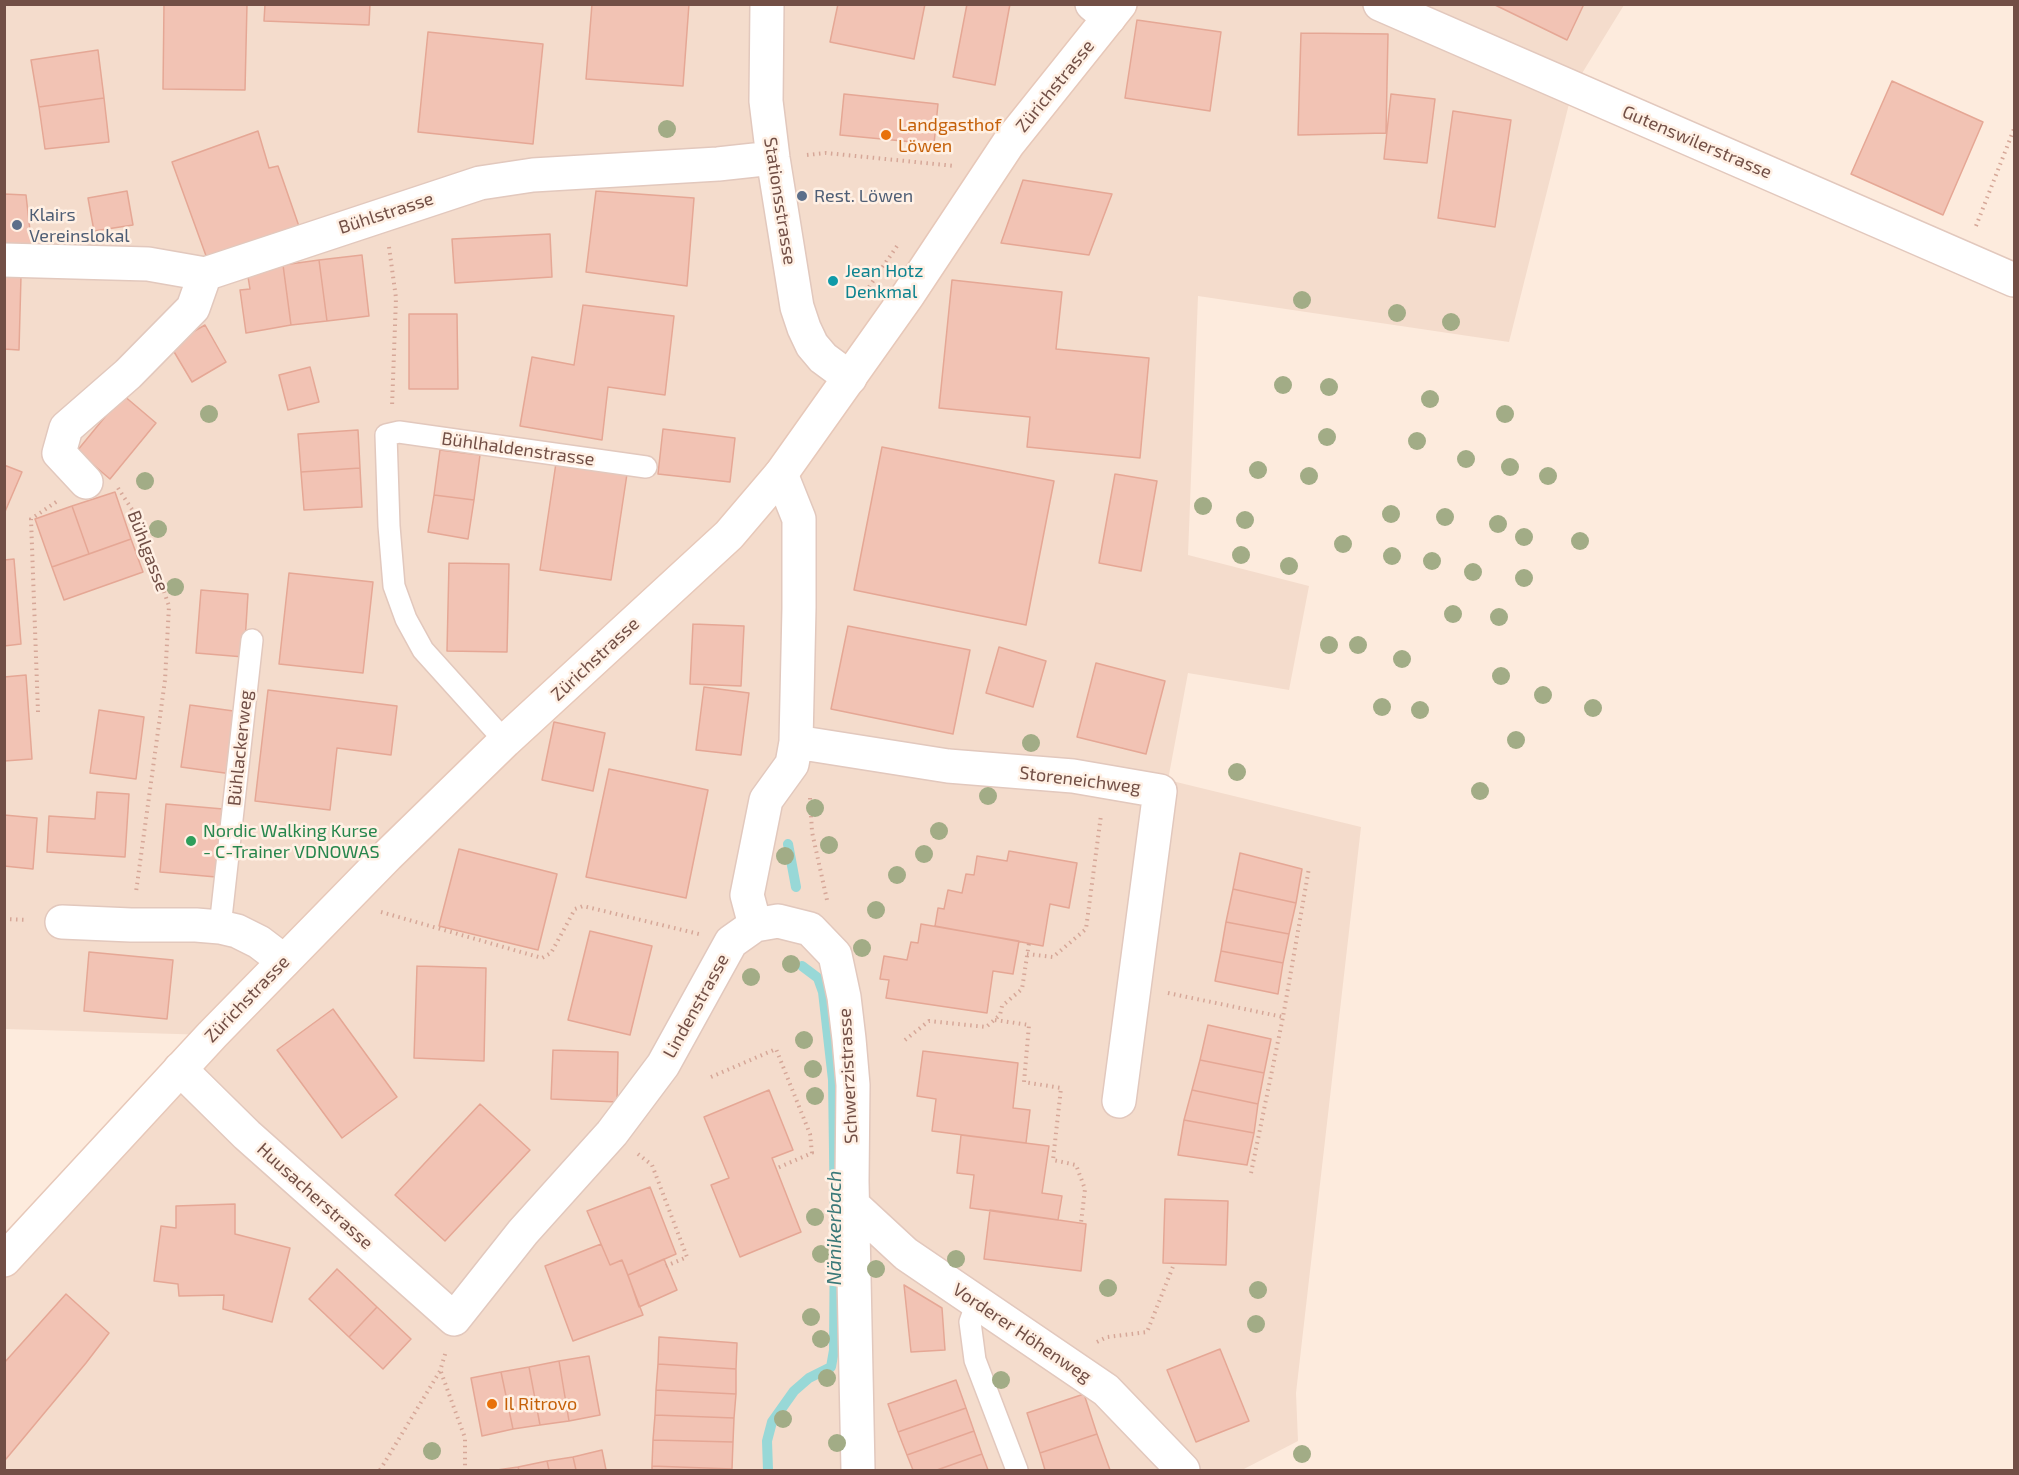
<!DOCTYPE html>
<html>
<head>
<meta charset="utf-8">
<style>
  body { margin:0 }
  #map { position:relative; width:2019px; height:1475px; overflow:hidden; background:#fdebdd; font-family:"Exo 2",sans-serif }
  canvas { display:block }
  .frame { position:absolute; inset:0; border:6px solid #724f46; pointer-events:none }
</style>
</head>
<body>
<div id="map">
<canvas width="2019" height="1475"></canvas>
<div class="frame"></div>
</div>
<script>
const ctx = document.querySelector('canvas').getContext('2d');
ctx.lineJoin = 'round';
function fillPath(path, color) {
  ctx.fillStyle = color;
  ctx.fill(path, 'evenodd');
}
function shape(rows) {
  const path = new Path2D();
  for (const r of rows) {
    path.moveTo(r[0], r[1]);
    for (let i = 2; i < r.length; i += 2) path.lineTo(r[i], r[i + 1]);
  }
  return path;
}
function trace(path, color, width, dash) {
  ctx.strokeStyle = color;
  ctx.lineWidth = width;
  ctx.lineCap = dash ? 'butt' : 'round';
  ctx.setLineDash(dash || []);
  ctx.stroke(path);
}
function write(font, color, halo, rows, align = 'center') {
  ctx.font = font + ' "Exo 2",sans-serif';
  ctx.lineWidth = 5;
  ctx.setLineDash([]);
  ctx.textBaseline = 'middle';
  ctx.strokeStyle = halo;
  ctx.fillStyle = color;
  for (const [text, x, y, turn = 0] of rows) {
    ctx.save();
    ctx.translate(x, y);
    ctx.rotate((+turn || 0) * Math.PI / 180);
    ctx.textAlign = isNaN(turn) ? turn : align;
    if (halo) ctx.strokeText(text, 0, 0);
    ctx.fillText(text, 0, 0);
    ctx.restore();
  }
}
fillPath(shape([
  [5,5,1624,5,1573,88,1509,342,1198,296,1188,555,1309,586,1289,690,1188,673,1168,780,1361,827,1296,1393,1298,1441,1242,1470,5,1470,5,1260,211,1035,5,1029]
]), '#f4dccc');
trace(shape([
  [788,844,796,887],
  [768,1470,767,1441,772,1422,794,1391,809,1378,831,1367,834,1350,835,1223,833,1080,823,992,818,978,802,966]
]), '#98d8d7', 10);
const building = shape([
  [164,4,247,4,245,90,163,89,164,4],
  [265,4,370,4,369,25,264,21,265,4],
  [592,4,689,4,683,86,586,79,592,4],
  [838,4,925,4,914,59,830,42,838,4],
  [967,4,1010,4,995,85,953,77,967,4],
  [1493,4,1584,4,1567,40,1493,4],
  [1137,20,1221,32,1210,111,1125,98,1137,20],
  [428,32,543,44,533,144,418,132,428,32],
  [1301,33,1388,34,1386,133,1298,135,1301,33],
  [98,50,104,98,39,107,31,60,98,50],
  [1892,81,1983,122,1943,215,1851,174,1892,81],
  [844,94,938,104,934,144,840,135,844,94],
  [1391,94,1435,99,1427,163,1384,159,1391,94],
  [104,98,109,142,45,149,39,107,104,98],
  [1453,111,1511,120,1495,227,1438,218,1453,111],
  [258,131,269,168,278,166,302,235,209,264,172,162,258,131],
  [1023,180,1112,194,1089,255,1001,243,1023,180],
  [127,191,133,225,94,231,88,198,127,191],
  [596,191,694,198,687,286,586,272,596,191],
  [4,194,26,195,33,257,4,256,4,194],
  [550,234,552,277,455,283,452,239,550,234],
  [362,255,369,316,327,321,319,260,362,255],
  [319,260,327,321,291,325,283,265,319,260],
  [283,265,291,325,246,333,240,290,250,289,247,271,283,265],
  [4,275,21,276,19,350,4,349,4,275],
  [952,280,1062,292,1056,349,1149,358,1140,458,1027,447,1030,417,939,408,952,280],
  [583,305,674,316,665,395,608,387,602,440,520,426,532,357,574,365,583,305],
  [409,314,457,314,458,389,409,389,409,314],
  [205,325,226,362,192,382,170,345,205,325],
  [310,367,319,402,288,410,279,375,310,367],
  [123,395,156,423,110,479,77,451,123,395],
  [663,429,735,438,730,482,658,474,663,429],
  [358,430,360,468,301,472,298,434,358,430],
  [882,447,1054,481,1026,625,854,590,882,447],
  [440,450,480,455,474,500,434,495,440,450],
  [556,463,627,474,611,580,540,570,556,463],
  [4,465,22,472,4,514,4,465],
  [360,468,362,507,304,510,301,472,360,468],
  [1115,474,1157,481,1141,571,1099,563,1115,474],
  [115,492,131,539,89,554,72,506,115,492],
  [434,495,474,500,468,539,428,532,434,495],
  [72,506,89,554,52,567,35,519,72,506],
  [131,539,143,572,64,600,52,567,131,539],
  [14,559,21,644,4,646,4,560,14,559],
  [449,563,509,564,507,652,447,651,449,563],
  [289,573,373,582,363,673,279,664,289,573],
  [201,590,248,594,244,657,196,653,201,590],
  [693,624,744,626,741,686,690,684,693,624],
  [848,626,970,650,953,734,831,709,848,626],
  [999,647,1046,661,1033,707,986,693,999,647],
  [1096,663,1165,681,1146,754,1077,737,1096,663],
  [26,675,32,759,4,761,4,677,26,675],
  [704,687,749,693,741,755,696,750,704,687],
  [268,690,397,706,391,755,337,748,330,810,255,801,268,690],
  [190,705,241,712,232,774,181,767,190,705],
  [99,710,144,717,136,779,90,773,99,710],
  [554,722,605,733,593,791,542,780,554,722],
  [609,769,708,790,686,898,586,877,609,769],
  [97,792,129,794,125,857,47,852,49,816,95,819,97,792],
  [166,804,223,809,216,877,160,872,166,804],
  [4,815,37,818,33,869,4,866,4,815],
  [459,849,557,874,538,950,439,926,459,849],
  [1009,851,1077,863,1069,908,1050,904,1043,946,935,926,938,908,944,909,948,890,962,893,966,874,974,875,977,856,1007,861,1009,851],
  [1240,853,1302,869,1296,903,1233,889,1240,853],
  [1233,889,1296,903,1289,934,1226,922,1233,889],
  [1226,922,1289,934,1283,963,1221,951,1226,922],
  [921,924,1019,941,1013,974,993,971,987,1013,886,998,889,980,880,979,884,956,907,960,911,942,918,943,921,924],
  [590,931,652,946,630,1035,568,1020,590,931],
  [1221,951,1283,963,1278,994,1215,981,1221,951],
  [89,952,173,960,167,1019,84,1011,89,952],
  [417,966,486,968,484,1061,414,1058,417,966],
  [333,1009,397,1097,342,1138,277,1050,333,1009],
  [1208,1025,1271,1039,1264,1073,1200,1060,1208,1025],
  [553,1050,618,1052,617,1102,551,1099,553,1050],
  [923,1051,1018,1063,1013,1108,1030,1110,1026,1143,932,1131,936,1099,917,1096,923,1051],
  [1200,1060,1264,1073,1258,1104,1192,1090,1200,1060],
  [769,1090,793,1150,772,1158,801,1232,740,1257,711,1185,729,1178,704,1117,769,1090],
  [1192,1090,1258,1104,1254,1133,1184,1120,1192,1090],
  [480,1104,530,1150,445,1241,395,1195,480,1104],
  [1184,1120,1254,1133,1247,1165,1178,1155,1184,1120],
  [961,1135,1049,1146,1042,1193,1062,1196,1058,1220,970,1208,974,1175,957,1173,961,1135],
  [650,1187,676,1254,628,1275,622,1260,610,1265,587,1211,650,1187],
  [1165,1199,1228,1201,1226,1265,1163,1263,1165,1199],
  [235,1204,235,1234,290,1248,272,1322,223,1309,224,1295,179,1296,178,1284,154,1281,161,1226,176,1228,176,1206,235,1204],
  [990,1210,1086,1224,1081,1271,984,1259,990,1210],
  [601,1244,610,1265,622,1260,643,1315,573,1341,545,1266,601,1244],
  [664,1259,677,1290,639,1307,628,1275,664,1259],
  [337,1269,377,1307,349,1337,309,1299,337,1269],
  [904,1285,942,1308,945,1350,911,1352,904,1285],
  [66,1294,109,1333,86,1363,6,1459,4,1458,4,1363,66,1294],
  [377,1307,411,1339,383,1369,349,1337,377,1307],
  [659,1337,737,1343,736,1369,658,1364,659,1337],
  [1220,1349,1249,1421,1196,1442,1167,1370,1220,1349],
  [589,1356,600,1415,569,1421,559,1361,589,1356],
  [559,1361,569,1421,540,1425,529,1367,559,1361],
  [658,1364,736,1369,736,1394,656,1390,658,1364],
  [529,1367,540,1425,513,1429,501,1372,529,1367],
  [501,1372,513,1429,482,1436,471,1378,501,1372],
  [956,1380,966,1408,898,1432,888,1404,956,1380],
  [656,1390,736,1394,734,1418,655,1415,656,1390],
  [1084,1394,1097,1434,1040,1453,1027,1413,1084,1394],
  [966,1408,974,1431,907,1455,898,1432,966,1408],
  [655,1415,734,1418,733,1442,653,1440,655,1415],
  [974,1431,982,1454,937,1470,913,1470,907,1455,974,1431],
  [1097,1434,1110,1470,1045,1470,1040,1453,1097,1434],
  [653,1440,733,1442,732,1469,652,1466,653,1440],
  [602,1450,606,1470,576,1470,573,1457,602,1450],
  [982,1454,988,1470,937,1470,982,1454],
  [573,1457,576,1470,549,1470,547,1461,573,1457],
  [547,1461,549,1470,519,1470,518,1467,547,1461],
  [652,1466,732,1469,732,1470,652,1470,652,1466],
  [518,1467,519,1470,497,1470,518,1467]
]);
fillPath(building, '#f2c3b4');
trace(building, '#e5a795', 1.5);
const lane = shape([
  [505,741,423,650,406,619,394,586,389,526,386,435,399,432,646,467],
  [220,927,252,640],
  [977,1302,970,1322,975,1360,1017,1470]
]);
const street = shape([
  [767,4,766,101,773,158,797,307,804,328,812,345,823,358,850,378],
  [1092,4,1109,18],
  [1380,4,2014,280],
  [4,260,148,264,205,274,480,183,533,175,718,164,773,158],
  [86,482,59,453,66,428,128,374,193,308,205,274],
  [796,742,948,766,1073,776,1160,791,1119,1101],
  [62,922,131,925,196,925,220,927,237,931,259,942,284,961],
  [755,925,747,895,766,800,792,764,796,742,799,608,799,519,781,474],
  [180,1069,247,1135,454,1319,523,1232,612,1133,663,1065,731,942,755,925,778,921,810,929,835,955,844,997,849,1039,853,1085,852,1181,858,1470],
  [853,1205,906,1254,1106,1390,1183,1470]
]);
const secondary = shape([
  [4,1260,212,1035,388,855,505,741,729,535,781,474,908,295,1008,144,1120,4]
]);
trace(lane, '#e2c8bd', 24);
trace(street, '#e2c8bd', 36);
trace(secondary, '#e7c8b9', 36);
trace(shape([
  [807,155,826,153,955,166],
  [1976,226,2014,129],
  [389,247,396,298,392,407],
  [869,287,897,246],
  [118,488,139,520,169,606,165,680,136,892],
  [38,712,31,519,59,500],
  [810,798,812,832,827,900],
  [381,912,542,958,551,953,575,909,583,906,699,934],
  [4,919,28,920],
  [1027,954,1053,957,1086,929,1101,815],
  [1168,993,1283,1017,1309,868],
  [995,1020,1029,1025,1024,1082,1061,1088,1053,1160,1076,1165,1085,1189,1081,1223],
  [905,1040,929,1021,986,1027,1000,1015,1002,1006,1022,989,1029,943],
  [711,1077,776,1049,810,1134,812,1153,775,1169],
  [638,1154,652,1165,687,1257,666,1266],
  [1251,1173,1283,1017],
  [1097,1342,1107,1337,1147,1332,1174,1264],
  [441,1372,465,1438,465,1470],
  [380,1470,440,1371,446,1351]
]), '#d6a798', 4, [1.5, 4.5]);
trace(lane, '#fff', 21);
trace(street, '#fff', 33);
trace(secondary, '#fff', 33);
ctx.fillStyle = '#a2ac86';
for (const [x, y] of [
  [667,129],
  [1302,300],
  [1397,313],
  [1451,322],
  [1283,385],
  [1329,387],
  [1430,399],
  [209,414],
  [1505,414],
  [1327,437],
  [1417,441],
  [1466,459],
  [1510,467],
  [1258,470],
  [1309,476],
  [1548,476],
  [145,481],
  [1203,506],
  [1391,514],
  [1445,517],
  [1245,520],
  [1498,524],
  [158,529],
  [1524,537],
  [1580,541],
  [1343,544],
  [1241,555],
  [1392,556],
  [1432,561],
  [1289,566],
  [1473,572],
  [1524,578],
  [175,587],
  [1453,614],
  [1499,617],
  [1329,645],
  [1358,645],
  [1402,659],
  [1501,676],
  [1543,695],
  [1382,707],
  [1593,708],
  [1420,710],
  [1516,740],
  [1031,743],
  [1237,772],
  [1480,791],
  [988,796],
  [815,808],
  [939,831],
  [829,845],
  [924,854],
  [785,856],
  [897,875],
  [876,910],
  [862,948],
  [791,964],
  [751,977],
  [804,1040],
  [813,1069],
  [815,1096],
  [815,1217],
  [821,1254],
  [956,1259],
  [876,1269],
  [1108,1288],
  [1258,1290],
  [811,1317],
  [1256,1324],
  [821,1339],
  [827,1378],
  [1001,1380],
  [783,1419],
  [837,1443],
  [432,1451],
  [1302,1454]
]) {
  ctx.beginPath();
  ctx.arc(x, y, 9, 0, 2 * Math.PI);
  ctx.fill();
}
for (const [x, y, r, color] of [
  [886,135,6,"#e8710a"],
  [802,196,6,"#5c6f8a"],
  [17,225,6,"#5c6f8a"],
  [833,281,6,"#0f9aa8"],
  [191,841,6,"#2e9e5b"],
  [492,1404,6,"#e8710a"]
]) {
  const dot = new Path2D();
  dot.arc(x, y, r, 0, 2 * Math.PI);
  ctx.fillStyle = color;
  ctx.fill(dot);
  trace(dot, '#fff0e4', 2);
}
write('18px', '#724f46', '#fff0e4', [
  ["Zürichstrasse",1055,86,-51],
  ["Gutenswilerstrasse",1697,142,23],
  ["Stationsstrasse",780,201,81],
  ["Bühlstrasse",386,213,-18],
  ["Bühlhaldenstrasse",518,449,8],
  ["Bühlgasse",148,551,69],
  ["Zürichstrasse",595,659,-43],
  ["Bühlackerweg",240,748,-84],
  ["Storeneichweg",1080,780,7],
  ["Zürichstrasse",247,999,-46],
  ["Lindenstrasse",696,1006,-61],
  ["Schwerzistrasse",848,1076,-93],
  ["Huusacherstrasse",315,1196,42],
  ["Vorderer Höhenweg",1022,1333,34]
]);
write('18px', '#c56008', '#fff0e4', [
  ["Landgasthof",898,125],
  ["Löwen",898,146],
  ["Il Ritrovo",504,1404]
], 'left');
write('18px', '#4e5e75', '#fff0e4', [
  ["Rest. Löwen",814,196],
  ["Klairs",29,215],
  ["Vereinslokal",29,236]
], 'left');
write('18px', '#0d838f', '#fff0e4', [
  ["Jean Hotz",845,271],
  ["Denkmal",845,292]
], 'left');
write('18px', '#27864d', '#fff0e4', [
  ["Nordic Walking Kurse",203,831],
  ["- C-Trainer VDNOWAS",203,852]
], 'left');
write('italic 20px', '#3a7878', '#fff0e4', [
  ["Nänikerbach",834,1228,-90]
]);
</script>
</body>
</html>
